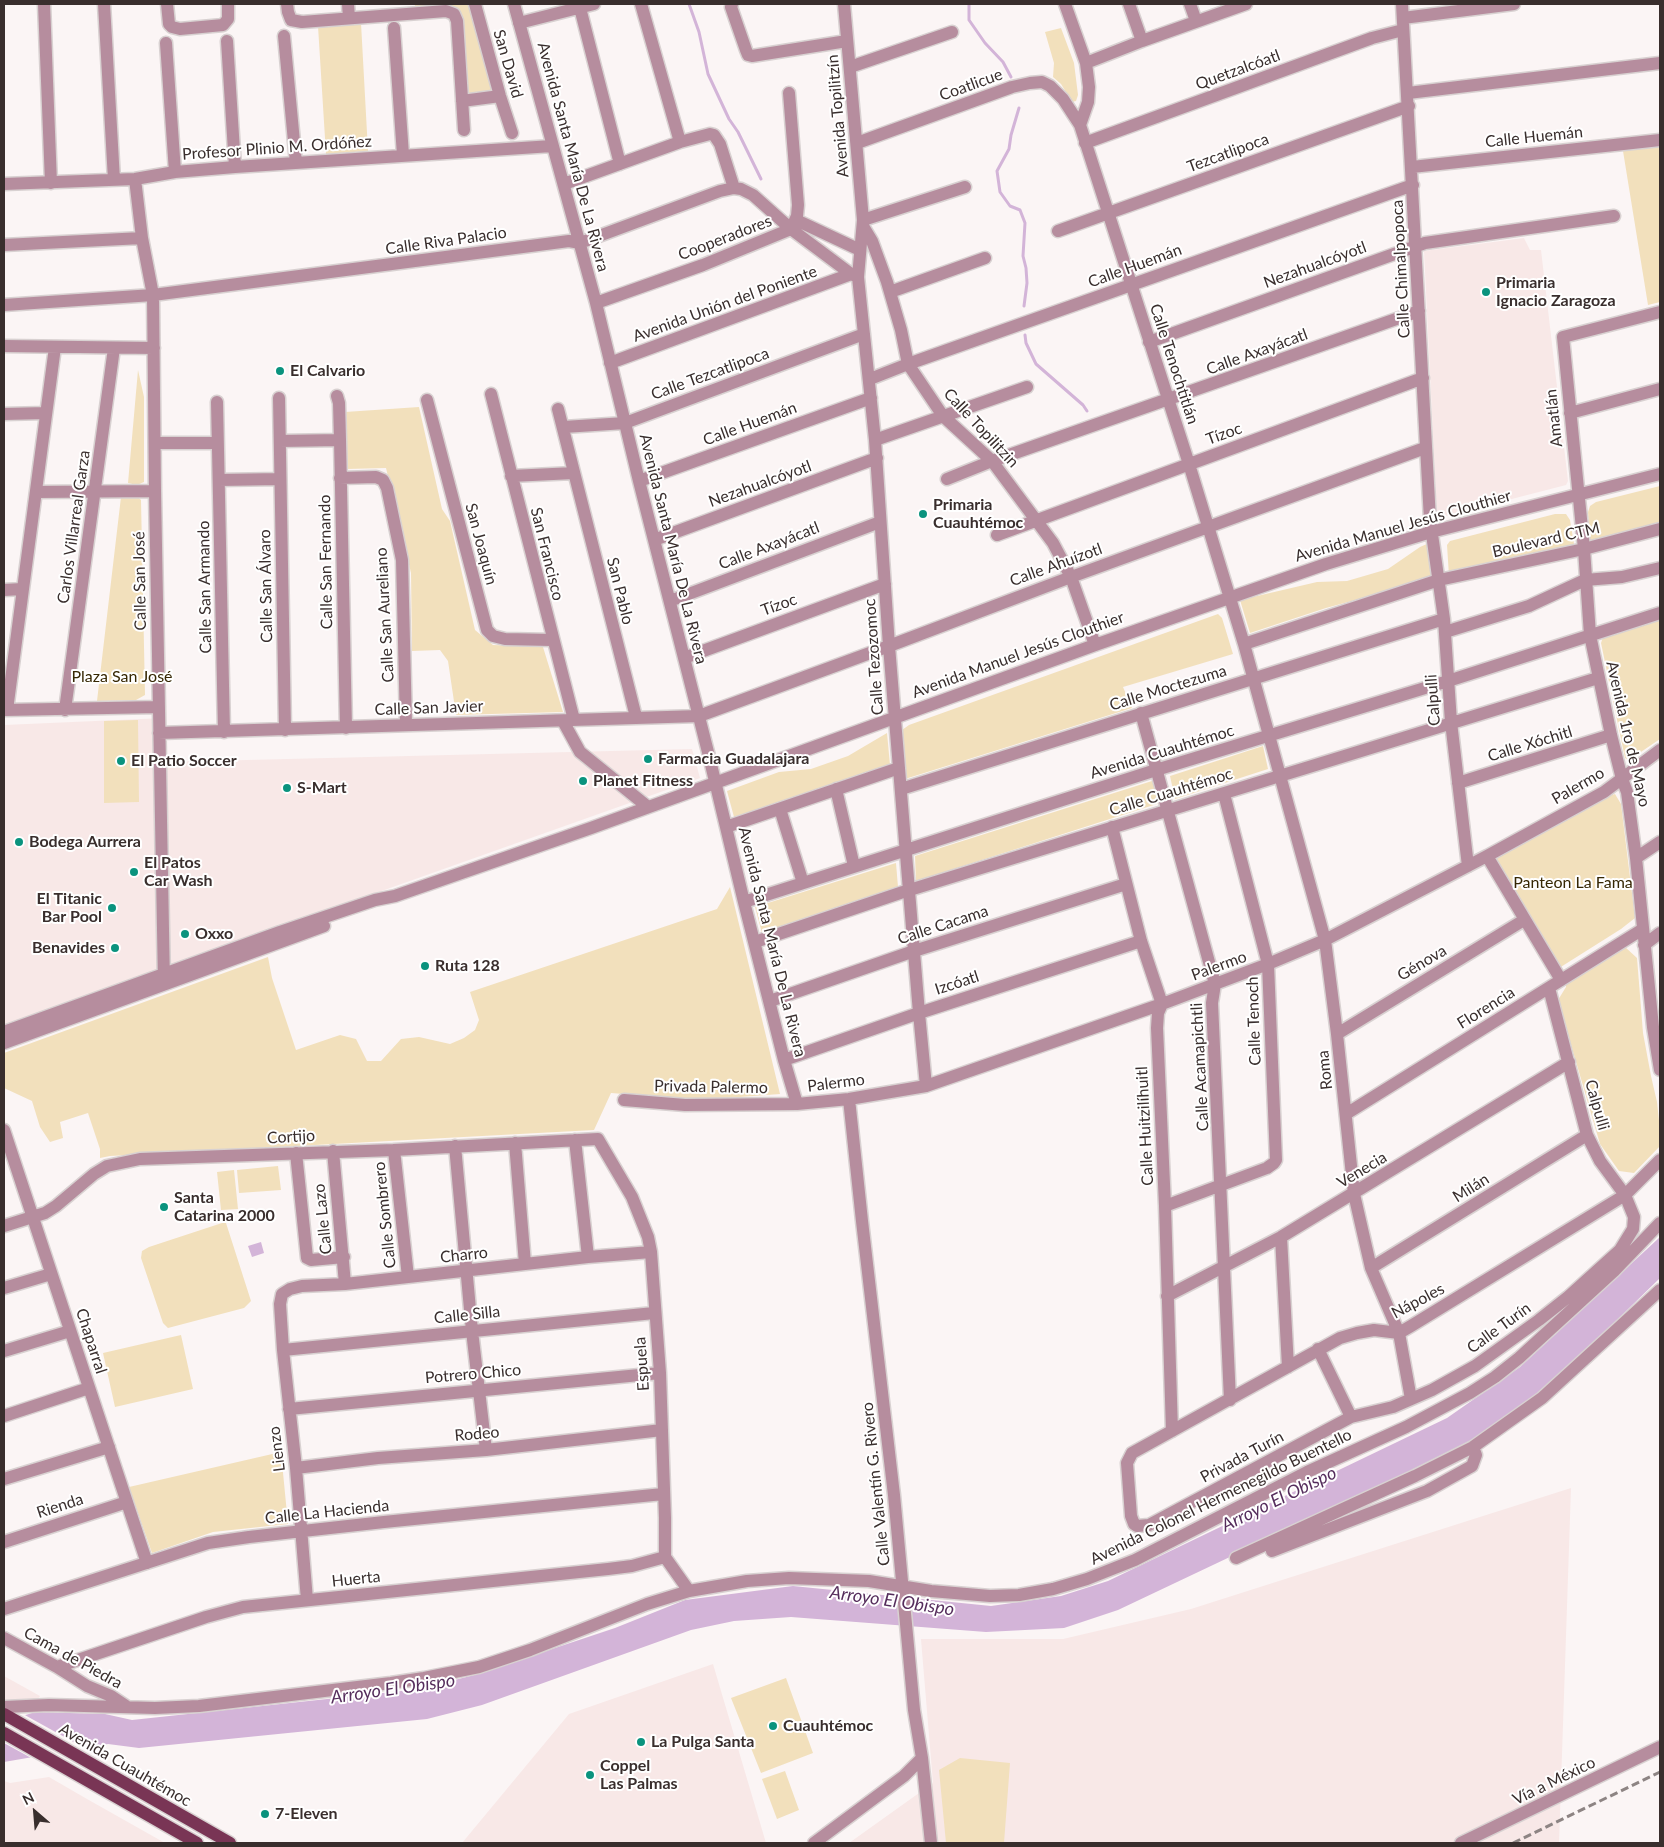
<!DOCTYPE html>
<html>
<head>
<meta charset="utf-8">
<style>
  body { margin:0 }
  #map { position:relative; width:1664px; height:1847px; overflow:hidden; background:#fbf5f5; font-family:Lato,sans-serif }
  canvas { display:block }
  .frame { position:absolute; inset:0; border:5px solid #392e2d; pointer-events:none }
  .north { position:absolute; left:10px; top:1787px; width:50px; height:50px; -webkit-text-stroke:4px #fff; paint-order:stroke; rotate:333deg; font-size:14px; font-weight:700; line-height:20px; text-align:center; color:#392e2d }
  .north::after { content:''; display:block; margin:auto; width:18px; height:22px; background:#392e2d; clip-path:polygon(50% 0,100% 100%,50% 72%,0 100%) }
</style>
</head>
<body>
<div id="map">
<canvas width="1664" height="1847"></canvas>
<div class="frame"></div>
<div class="north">N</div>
</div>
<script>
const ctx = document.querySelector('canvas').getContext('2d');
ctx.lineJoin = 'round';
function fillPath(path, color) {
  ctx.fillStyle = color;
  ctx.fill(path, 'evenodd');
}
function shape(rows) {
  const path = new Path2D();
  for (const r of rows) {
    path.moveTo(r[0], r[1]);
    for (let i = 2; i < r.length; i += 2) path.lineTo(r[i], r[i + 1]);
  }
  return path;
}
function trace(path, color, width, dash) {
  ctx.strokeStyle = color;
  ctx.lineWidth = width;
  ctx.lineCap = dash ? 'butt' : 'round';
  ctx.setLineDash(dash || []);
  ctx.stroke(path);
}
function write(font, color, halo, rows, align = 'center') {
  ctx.font = font + ' Lato,sans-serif';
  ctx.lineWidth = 4;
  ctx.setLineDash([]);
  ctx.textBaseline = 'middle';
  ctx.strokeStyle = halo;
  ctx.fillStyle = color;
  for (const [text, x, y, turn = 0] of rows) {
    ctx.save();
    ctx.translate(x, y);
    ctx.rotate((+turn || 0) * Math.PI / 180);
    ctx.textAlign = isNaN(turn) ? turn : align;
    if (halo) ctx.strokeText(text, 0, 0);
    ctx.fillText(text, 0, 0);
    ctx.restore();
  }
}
fillPath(shape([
  [1524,238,1530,250,1541,250,1568,481,1566,485,1438,518,1437,516,1424,251],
  [164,718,166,762,692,749,700,778,4,1025,4,725],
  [1571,1488,1559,1843,849,1843,933,1783,921,1639,1063,1639,1191,1609],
  [713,1664,766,1843,462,1843,569,1714],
  [4,1676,40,1696,38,1699,4,1701],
  [49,1777,87,1799,165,1843,4,1843,4,1781,10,1783]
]), '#f8e8e7');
fillPath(shape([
  [414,4,468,4,492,91,464,94,452,7,447,4,416,7],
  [361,23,368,151,326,154,318,26],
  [1061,28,1074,63,1078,95,1076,101,1072,102,1061,84,1053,77,1054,63,1045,32],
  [1660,146,1660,302,1648,305,1623,151],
  [138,370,144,397,144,482,137,485,128,483],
  [419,407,442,509,450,521,475,630,493,645,543,647,563,712,456,715,448,661,440,650,412,651,411,573,386,468,347,469,345,412],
  [1660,486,1660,523,1590,541,1588,512,1590,506,1596,502],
  [121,497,138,497,141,500,145,695,136,700,97,701],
  [1555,514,1566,514,1570,520,1574,544,1449,576,1447,545,1450,541],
  [1429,543,1432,579,1326,608,1250,633,1240,600,1317,582,1347,581,1388,569,1420,547],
  [1218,614,1222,618,1233,654,1123,687,1132,708,905,779,902,730,909,725],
  [1660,619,1660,739,1629,760,1625,758,1601,643,1603,637],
  [138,720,139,802,104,803,104,721],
  [887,733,890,765,734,817,727,791,779,772,811,769,848,756],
  [1263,746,1268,769,1175,799,1170,776],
  [1152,781,1160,803,916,881,915,856],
  [1615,794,1621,804,1635,918,1621,929,1556,970,1493,859,1604,798],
  [896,863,898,887,762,933,755,907],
  [730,887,780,1094,701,1100,611,1093,594,1130,110,1156,100,1158,100,1149,88,1113,60,1122,63,1138,50,1142,40,1127,32,1101,4,1088,4,1053,268,957,272,978,296,1050,340,1035,356,1039,367,1061,381,1061,401,1039,419,1037,450,1044,464,1038,475,1030,479,1020,470,992,717,909],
  [1624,946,1637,958,1643,1033,1651,1076,1657,1102,1660,1130,1660,1146,1634,1173,1619,1171,1600,1144,1558,1000,1566,987,1566,982],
  [278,1166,281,1190,239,1193,237,1170],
  [234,1170,238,1209,221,1210,217,1172],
  [222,1223,226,1223,251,1301,244,1308,168,1328,163,1323,141,1258,142,1251,149,1247],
  [181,1335,193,1389,115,1407,103,1353],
  [281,1452,288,1524,213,1532,152,1553,129,1487],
  [786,1678,813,1753,761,1773,731,1698],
  [960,1758,1010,1763,1004,1843,946,1843,939,1770],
  [785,1771,799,1810,777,1819,762,1779]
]), '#f2e0bc');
fillPath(shape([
  [1660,1237,1660,1278,1541,1394,1462,1447,1118,1610,1064,1628,986,1632,791,1617,734,1621,691,1630,482,1705,427,1719,139,1748,108,1744,4,1762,4,1722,35,1712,105,1714,132,1720,420,1689,474,1675,615,1628,685,1600,793,1586,991,1606,1061,1596,1108,1581,1447,1418,1520,1367],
  [261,1242,264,1253,252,1257,248,1246]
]), '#d3b4d8');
fillPath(shape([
  [23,1714,88,1750,35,1760,4,1743,4,1719]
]), '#fbf5f5');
trace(shape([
  [689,4,699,32,708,74,729,119,738,132,761,179],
  [969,4,969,20,985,43,1003,62,1011,77],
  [1019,108,1011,135,1009,149,997,171,1000,192,1010,206,1020,210,1025,223,1023,256,1026,268,1027,283,1024,306],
  [1025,335,1026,343,1036,364,1083,405,1087,411]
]), '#d3b4d8', 3);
const minor = shape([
  [44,4,51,183],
  [104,4,114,180],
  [167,4,169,24,172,27,180,29,223,25,228,19,228,4],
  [287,4,288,12,291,20,302,22,446,11,454,14,457,21,464,130],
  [348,4,349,18],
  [475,4,500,96,512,133],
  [514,4,596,303,639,481,708,752,744,902,784,1060,797,1104],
  [579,4,620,164],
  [641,4,680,142],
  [732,4,731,7,746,50,748,55,752,56,847,41],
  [844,4,863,220,858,277,875,440,889,646,919,1013,926,1086],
  [1065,4,1086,63,1089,87,1088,102,1080,125,1189,464,1244,644,1325,940,1337,1034,1354,1194,1371,1268,1399,1333,1411,1399],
  [1129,4,1142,41],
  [1190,4,1196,21],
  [1402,4,1430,520,1444,619,1451,722,1468,866],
  [1403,18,1514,4],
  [519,23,594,4],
  [394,28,403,155],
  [284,36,296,163],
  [227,41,235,167],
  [166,43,175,172],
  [1086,63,1142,41,1246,4],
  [850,67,952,32],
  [1408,93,1660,63],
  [462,101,500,96],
  [857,143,1012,87,1030,83,1042,82,1050,86,1063,99,1080,125],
  [1085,143,1372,38,1403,30],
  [1412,167,1660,140],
  [135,179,142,238,153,295,155,491,164,984],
  [4,184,135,179,175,172,235,167,552,146],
  [564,184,680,142,710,134,714,135,720,144,734,188],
  [796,220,860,250],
  [863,220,965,187],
  [863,226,872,241,887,282,901,330,908,364,943,416,992,461,1053,543,1071,577,1095,645],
  [1058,231,1409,106],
  [4,245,142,238],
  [890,292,985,258],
  [596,303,703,265,791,229,797,216,798,205,789,93],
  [4,305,153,295,569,241,580,243,720,191,734,188,741,189,753,195,791,229,851,274,858,277],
  [1660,312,1563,337,1584,549,1590,635,1611,735,1622,779,1627,792,1636,858,1653,1027,1660,1070],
  [1149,342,1425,243,1614,216],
  [4,346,154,348],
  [610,363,851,274],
  [870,379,908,364,1131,285,1413,185],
  [491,394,574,720],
  [337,396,339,403,340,440,346,728],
  [279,398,285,730],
  [427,400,487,630,493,636,505,639,552,640],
  [217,402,224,732],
  [558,409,636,717],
  [1570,413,1660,389],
  [4,414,46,413],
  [564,427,625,423,864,334],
  [875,440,1027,387],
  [280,441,340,440],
  [155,443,217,443],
  [511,476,574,473],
  [340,478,376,477,383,480,387,488,402,560,406,724],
  [947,479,992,461,1419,311],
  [219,480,280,479],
  [639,481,871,398],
  [36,492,155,491],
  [997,535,1423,378],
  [654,540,877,458],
  [4,590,22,589],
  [670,601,880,522],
  [1445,632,1529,606,1585,580,1622,577,1660,568],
  [1244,644,1439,580,1584,549,1660,529],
  [684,658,885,584],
  [4,710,159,707],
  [7,710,55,347],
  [65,710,114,348],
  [1141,713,1215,984,1212,1003,1230,1400],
  [563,721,580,752,648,807],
  [159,733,699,716,889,646,1071,577,1425,448],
  [1458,783,1611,735],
  [836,789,854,866],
  [901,789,1444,619],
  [780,809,803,883],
  [726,827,899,768],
  [1112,827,1141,941,1162,1004,1158,1013,1157,1028,1165,1206,1172,1431],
  [1487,856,1561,980],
  [1636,858,1660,842],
  [744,902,1156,770,1448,681,1660,613],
  [755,942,903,892,1598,678],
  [1644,945,1660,933],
  [1549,988,1587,1135,1600,1161,1625,1195,1634,1217,1633,1229,1620,1250,1568,1297,1539,1320,1475,1366,1432,1390,1393,1407,1351,1417,1149,1525,1137,1526,1134,1524,1131,1516,1127,1463,1132,1453,1340,1338,1357,1333,1374,1330,1399,1333,1411,1326,1625,1195,1660,1160],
  [770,1001,914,951,1126,884],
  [4,1032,280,932,375,900,395,896,591,828,1095,645,1326,564,1431,532,1660,474],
  [1337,1034,1524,920],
  [4,1043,324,926],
  [784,1060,919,1013,1141,941],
  [849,1099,862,1221,894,1495,914,1710,922,1758,931,1843],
  [624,1100,685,1105,797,1104,849,1099,926,1086,1162,1004,1268,964,1325,940,1487,856,1604,792,1660,750],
  [1346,1114,1643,929],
  [4,1130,147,1563],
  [575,1140,588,1257],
  [515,1143,525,1264],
  [455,1146,472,1331,486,1450],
  [394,1150,408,1277],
  [333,1151,345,1284],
  [296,1153,307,1258,311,1260,344,1257],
  [1165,1206,1267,1168,1274,1163,1276,1160,1268,964,1224,794],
  [4,1226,45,1213,56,1206,94,1174,107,1166,140,1159,394,1150,598,1139,632,1197,648,1237,651,1252,660,1373,665,1518,665,1557,689,1591],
  [1281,1237,1288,1367],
  [1371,1268,1587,1135],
  [4,1288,51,1274],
  [1167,1296,1281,1237,1569,1062],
  [1318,1349,1351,1417],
  [283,1350,654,1313],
  [4,1351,70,1331],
  [289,1409,660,1373],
  [4,1416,89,1388],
  [296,1468,378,1458,486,1450,662,1430],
  [4,1479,109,1447],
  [4,1542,127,1502],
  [1272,1551,1427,1491,1472,1466,1476,1455,1473,1447],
  [1236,1558,1415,1476,1473,1447,1542,1398,1660,1290],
  [307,1600,296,1468,283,1350,280,1304,282,1294,290,1289,302,1286,345,1284,588,1257,651,1252],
  [4,1609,208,1543,249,1537,384,1522,663,1494],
  [4,1638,57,1667,87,1686,111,1696,126,1706],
  [57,1667,206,1617,243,1607,608,1569,632,1566,665,1557],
  [4,1707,49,1705,155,1708,199,1706,391,1683,424,1678,479,1667,530,1650,647,1604,689,1591,747,1581,789,1578,869,1581,931,1591,990,1596,1019,1595,1053,1589,1087,1579,1135,1560,1307,1472,1406,1427,1470,1393,1495,1377,1519,1358,1614,1271,1660,1223],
  [814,1843,904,1776,922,1758],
  [1461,1843,1660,1747]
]);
const major = shape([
  [4,1714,230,1843],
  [4,1733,197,1843]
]);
trace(minor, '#d8d1d1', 15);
trace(major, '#d8d1d1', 15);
trace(minor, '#b68d9e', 12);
trace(major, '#793555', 12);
trace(shape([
  [1513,1843,1660,1772]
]), '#8d8483', 3, [8, 4]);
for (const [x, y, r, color] of [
  [1486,292,5,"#0a937e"],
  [280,371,5,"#0a937e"],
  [923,514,5,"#0a937e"],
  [648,759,5,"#0a937e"],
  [121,761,5,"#0a937e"],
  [583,781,5,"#0a937e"],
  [287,788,5,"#0a937e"],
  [19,842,5,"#0a937e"],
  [134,872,5,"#0a937e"],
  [112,908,5,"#0a937e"],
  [185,934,5,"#0a937e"],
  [115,948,5,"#0a937e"],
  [425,966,5,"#0a937e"],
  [164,1207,5,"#0a937e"],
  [773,1726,5,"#0a937e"],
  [641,1742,5,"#0a937e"],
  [590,1775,5,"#0a937e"],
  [265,1814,5,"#0a937e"]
]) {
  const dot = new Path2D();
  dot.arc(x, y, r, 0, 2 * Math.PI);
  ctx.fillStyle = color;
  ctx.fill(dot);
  trace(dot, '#fff', 2);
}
write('16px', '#392e2d', '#fff', [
  ["San David",508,64,74],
  ["Quetzalcóatl",1238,70,-20],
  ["Coatlicue",971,85,-20],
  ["Avenida Topilitzín",838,116,-95],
  ["Calle Huemán",1534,137,-6],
  ["Profesor Plinio M. Ordóñez",277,148,-4],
  ["Tezcatlipoca",1228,153,-20],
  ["Avenida Santa María De La Rivera",573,157,75],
  ["Cooperadores",725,238,-21],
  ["Calle Riva Palacio",446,241,-8],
  ["Nezahualcóyotl",1315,265,-20],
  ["Calle Huemán",1135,266,-20],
  ["Calle Chimalpopoca",1401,269,-93],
  ["Avenida Unión del Poniente",725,304,-20],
  ["Calle Axayácatl",1257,352,-20],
  ["Calle Tenochtitlán",1174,364,72],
  ["Calle Tezcatlipoca",710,374,-20],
  ["Amatlán",1554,418,-96],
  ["Calle Huemán",750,424,-20],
  ["Calle Topilitzin",981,428,47],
  ["Tízoc",1224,434,-20],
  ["Nezahualcóyotl",760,484,-20],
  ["Avenida Manuel Jesús Clouthier",1403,526,-16],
  ["Carlos Villarreal Garza",74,527,-82],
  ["Boulevard CTM",1546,540,-13],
  ["San Joaquín",481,544,75],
  ["Calle Axayácatl",769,546,-21],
  ["Avenida Santa María De La Rivera",673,549,76],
  ["San Francisco",547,554,76],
  ["Calle San Fernando",326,562,-91],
  ["Calle Ahuízotl",1056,565,-20],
  ["Calle San José",140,581,-91],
  ["Calle San Álvaro",266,586,-91],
  ["Calle San Armando",205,587,-91],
  ["San Pablo",620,591,76],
  ["Tízoc",779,605,-20],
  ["Calle San Aureliano",385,615,-93],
  ["Avenida Manuel Jesús Clouthier",1018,655,-20],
  ["Calle Tezozomoc",874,657,-94],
  ["Calle Moctezuma",1168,688,-17],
  ["Calpulli",1433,700,-94],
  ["Calle San Javier",429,708,-2],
  ["Avenida 1ro de Mayo",1628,734,77],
  ["Calle Xóchitl",1530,744,-17],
  ["Avenida Cuauhtémoc",1162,752,-17],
  ["Palermo",1578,786,-30],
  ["Calle Cuauhtémoc",1171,792,-17],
  ["Calle Cacama",943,925,-18],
  ["Avenida Santa María De La Rivera",772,942,76],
  ["Génova",1422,963,-31],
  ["Palermo",1219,966,-20],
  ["Izcóatl",957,983,-18],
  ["Florencia",1486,1008,-32],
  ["Calle Tenoch",1254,1021,-92],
  ["Calle Acamapichtli",1200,1067,-93],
  ["Roma",1325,1070,-96],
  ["Palermo",836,1083,-7],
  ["Privada Palermo",711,1087,1],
  ["Calpulli",1597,1105,74],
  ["Calle Huitzilíhuitl",1145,1126,-93],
  ["Cortijo",291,1137,-3],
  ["Venecia",1362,1170,-31],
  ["Milán",1471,1188,-32],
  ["Calle Sombrero",385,1215,-96],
  ["Calle Lazo",323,1219,-96],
  ["Charro",464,1255,-6],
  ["Nápoles",1418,1301,-28],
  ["Calle Silla",467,1315,-6],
  ["Calle Turín",1499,1328,-36],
  ["Chaparral",91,1341,72],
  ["Espuela",642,1364,-94],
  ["Potrero Chico",473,1374,-5],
  ["Rodeo",477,1434,-5],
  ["Lienzo",277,1449,-97],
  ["Privada Turín",1242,1457,-28],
  ["Calle Valentín G. Rivero",876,1484,-96],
  ["Avenida Colonel Hermenegildo Buentello",1221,1497,-26],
  ["Rienda",60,1506,-18],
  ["Calle La Hacienda",327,1512,-6],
  ["Huerta",356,1579,-6],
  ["Cama de Piedra",73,1658,29],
  ["Avenida Cuauhtémoc",125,1765,30],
  ["Vía a México",1554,1781,-26]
]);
write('bold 16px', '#392e2d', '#fff', [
  ["Primaria",1496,283],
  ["Ignacio Zaragoza",1496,301],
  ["El Calvario",290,371],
  ["Primaria",933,505],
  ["Cuauhtémoc",933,523],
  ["Farmacia Guadalajara",658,759],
  ["El Patio Soccer",131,761],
  ["Planet Fitness",593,781],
  ["S-Mart",297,788],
  ["Bodega Aurrera",29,842],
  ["El Patos",144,863],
  ["Car Wash",144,881],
  ["El Titanic",102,899,"right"],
  ["Bar Pool",102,917,"right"],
  ["Oxxo",195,934],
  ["Benavides",105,948,"right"],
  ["Ruta 128",435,966],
  ["Santa",174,1198],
  ["Catarina 2000",174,1216],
  ["Cuauhtémoc",783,1726],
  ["La Pulga Santa",651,1742],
  ["Coppel",600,1766],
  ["Las Palmas",600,1784],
  ["7-Eleven",275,1814]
], 'left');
write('16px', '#362703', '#fff', [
  ["Plaza San José",122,677],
  ["Panteon La Fama",1573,883]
]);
write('italic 18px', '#552d5c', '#fff', [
  ["Arroyo El Obispo",1279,1499,-26],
  ["Arroyo El Obispo",892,1601,8],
  ["Arroyo El Obispo",393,1689,-8]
]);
</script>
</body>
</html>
